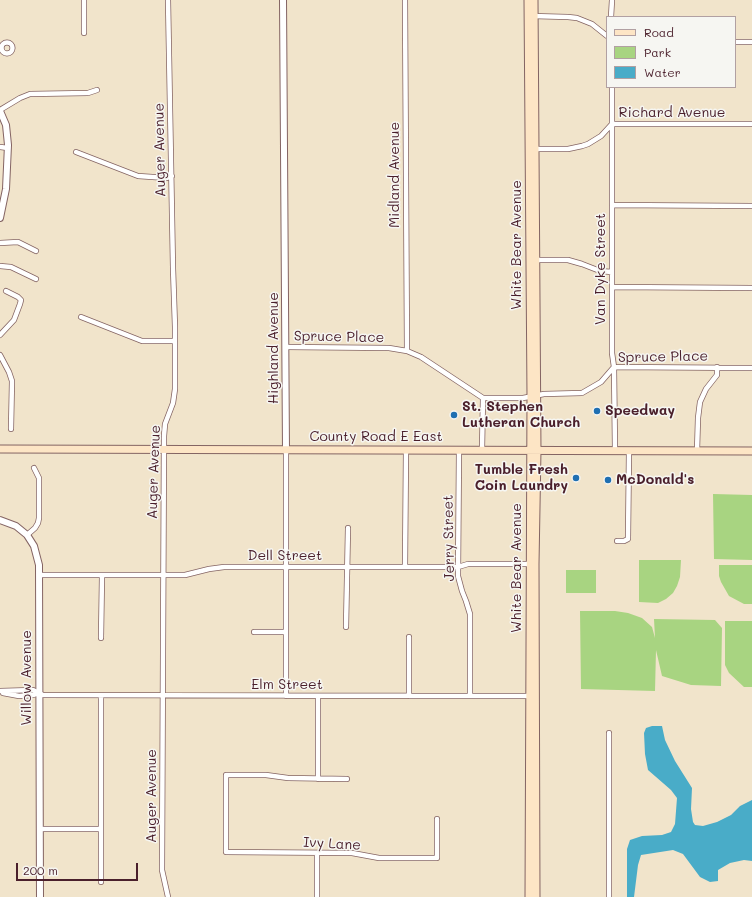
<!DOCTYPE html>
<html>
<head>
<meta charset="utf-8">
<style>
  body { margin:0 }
  #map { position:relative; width:752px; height:897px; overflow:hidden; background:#f1e4cb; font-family:Mali,sans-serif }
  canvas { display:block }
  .legend { position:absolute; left:606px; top:16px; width:130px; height:72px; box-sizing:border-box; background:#f6f6f2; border:1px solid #b1a0a2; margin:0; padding:5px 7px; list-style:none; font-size:12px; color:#4a1f2b }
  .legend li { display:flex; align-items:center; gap:8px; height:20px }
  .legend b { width:20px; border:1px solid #b1a0a2 }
  .scale { position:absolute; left:16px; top:863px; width:122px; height:18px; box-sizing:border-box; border:2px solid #4a1f2b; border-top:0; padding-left:5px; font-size:12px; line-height:14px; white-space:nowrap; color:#4a1f2b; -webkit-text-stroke:3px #f6f6f2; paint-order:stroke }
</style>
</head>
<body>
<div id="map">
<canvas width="752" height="897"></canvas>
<ul class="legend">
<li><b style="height:5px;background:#fde5c5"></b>Road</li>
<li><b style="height:11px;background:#a8d481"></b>Park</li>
<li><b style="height:11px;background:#49acc8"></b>Water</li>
</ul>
<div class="scale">200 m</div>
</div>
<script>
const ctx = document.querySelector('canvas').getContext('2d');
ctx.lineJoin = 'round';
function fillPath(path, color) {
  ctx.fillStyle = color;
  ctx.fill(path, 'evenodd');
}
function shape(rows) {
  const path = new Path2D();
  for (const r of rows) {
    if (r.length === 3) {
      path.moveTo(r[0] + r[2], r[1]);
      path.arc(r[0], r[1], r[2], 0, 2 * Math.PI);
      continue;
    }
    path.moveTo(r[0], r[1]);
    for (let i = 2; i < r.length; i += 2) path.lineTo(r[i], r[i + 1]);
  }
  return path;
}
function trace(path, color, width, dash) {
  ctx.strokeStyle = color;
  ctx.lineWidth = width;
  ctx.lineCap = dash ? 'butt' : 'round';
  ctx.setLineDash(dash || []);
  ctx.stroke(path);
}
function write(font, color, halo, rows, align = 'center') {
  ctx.font = font + ' Mali,sans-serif';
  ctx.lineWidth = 3;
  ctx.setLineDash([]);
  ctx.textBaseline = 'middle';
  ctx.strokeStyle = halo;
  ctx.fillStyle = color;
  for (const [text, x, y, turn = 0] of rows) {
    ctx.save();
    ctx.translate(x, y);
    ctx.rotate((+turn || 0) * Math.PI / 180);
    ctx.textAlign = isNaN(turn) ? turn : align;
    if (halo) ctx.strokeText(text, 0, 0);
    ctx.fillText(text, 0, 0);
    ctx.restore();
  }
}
fillPath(shape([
  [713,494,752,495,752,560,714,559],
  [639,560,681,560,680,577,677,586,673,593,666,599,658,603,639,602],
  [719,565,752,565,752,604,744,604,729,596,721,582,719,576],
  [566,570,596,570,596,593,566,593],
  [580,611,615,611,628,613,642,618,652,627,655,638,654,619,715,620,722,628,721,686,691,685,662,676,656,650,655,691,581,689],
  [725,621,752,621,752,687,744,687,729,673,725,665]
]), '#a8d481');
fillPath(shape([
  [652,726,662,726,665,740,675,761,692,788,691,809,693,822,695,825,703,826,717,822,731,815,740,806,752,800,752,861,744,860,730,863,718,870,718,881,710,882,700,877,683,854,673,850,641,855,638,865,634,897,627,897,627,849,630,840,642,836,662,835,671,832,675,824,677,798,671,790,648,770,645,754,644,733,646,728]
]), '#49acc8');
const minor = shape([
  [84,0,84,33],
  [405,0,407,351],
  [532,16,568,17,577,18,592,24,607,36],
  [611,17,612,0],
  [735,42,752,42],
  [7,48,5.5],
  [612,87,612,353,614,367,615,450],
  [0,110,20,98,30,94,88,93,97,90],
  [0,147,8,148],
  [533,149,568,149,582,146,588,144,601,136,612,124,752,124],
  [76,152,138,176,167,178,172,176],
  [612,205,752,206],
  [0,243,18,242,36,251],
  [534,260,568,260,582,264,600,271,612,272],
  [0,266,11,267,36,279],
  [612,287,752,288],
  [81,317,142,341,175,341],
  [0,335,14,320,20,304,21,300,18,297,6,291],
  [286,347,389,348,407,351,421,357,483,398,523,398,544,394,582,393,601,382,614,367,752,368],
  [0,355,9,372,12,381,11,429],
  [459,450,458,576,462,591,466,601,470,614,470,696],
  [482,450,483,398],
  [697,451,698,418,700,402,706,389,717,375,717,367],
  [27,535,35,528,38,523,39,518,39,478,34,468],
  [617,541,624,541,628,539,629,451],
  [405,567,406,450],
  [39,575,185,575,209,569,224,567,458,567,468,564,530,564],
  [346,627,348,528],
  [254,632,286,632],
  [101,638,102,576],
  [0,691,33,690,43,695,532,696],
  [3,693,19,696,33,695,39,693],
  [101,696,101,882],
  [286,696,286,450],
  [318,696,318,779],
  [409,696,409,637],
  [347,779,288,778,266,775,226,775,226,852,352,853,379,858,437,858,437,819],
  [40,829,101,829],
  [317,853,317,897],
  [168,897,162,870,164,436,165,424,173,403,175,389,175,327,173,268,168,0],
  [609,897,609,733]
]);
const tertiary = shape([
  [283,0,286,450],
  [0,111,6,125,8,145,6,189,0,218],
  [0,520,16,526,27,535,34,546,39,565,40,897]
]);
const secondary = shape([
  [528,0,531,397,529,897],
  [534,0,537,450,535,564,536,897],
  [0,449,752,451]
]);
trace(minor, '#846463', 6);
trace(tertiary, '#846463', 8);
trace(secondary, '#846463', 9);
trace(minor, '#fff', 4.5);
trace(tertiary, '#fff', 6);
trace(secondary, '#fde5c5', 7);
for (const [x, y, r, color] of [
  [597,411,4,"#1f6fb2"],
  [454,415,4,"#1f6fb2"],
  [576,478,4,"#1f6fb2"],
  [608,480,4,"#1f6fb2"]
]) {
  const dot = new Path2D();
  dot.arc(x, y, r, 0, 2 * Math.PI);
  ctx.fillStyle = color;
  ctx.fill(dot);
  trace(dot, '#f6f6f2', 1.5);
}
write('14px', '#4a1f2b', '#f6f6f2', [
  ["Richard Avenue",672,113],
  ["Auger Avenue",160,150,-91],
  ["Midland Avenue",395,175,-90],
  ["White Bear Avenue",517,245,-90],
  ["Van Dyke Street",601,269,-90],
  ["Spruce Place",339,337,1],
  ["Highland Avenue",274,348,-90],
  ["Spruce Place",663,357,-1],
  ["County Road E East",376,437],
  ["Auger Avenue",154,472,-88],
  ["Jerry Street",449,538,-91],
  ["Dell Street",285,556],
  ["White Bear Avenue",517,568,-90],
  ["Willow Avenue",27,678,-90],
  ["Elm Street",287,685],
  ["Auger Avenue",152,796,-90],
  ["Ivy Lane",332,844,3]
]);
write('bold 14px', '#4a1f2b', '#f6f6f2', [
  ["St. Stephen",462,407],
  ["Lutheran Church",462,423],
  ["Speedway",605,411],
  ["Tumble Fresh",568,470,"right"],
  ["Coin Laundry",568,486,"right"],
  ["McDonald's",616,480]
], 'left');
</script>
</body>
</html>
